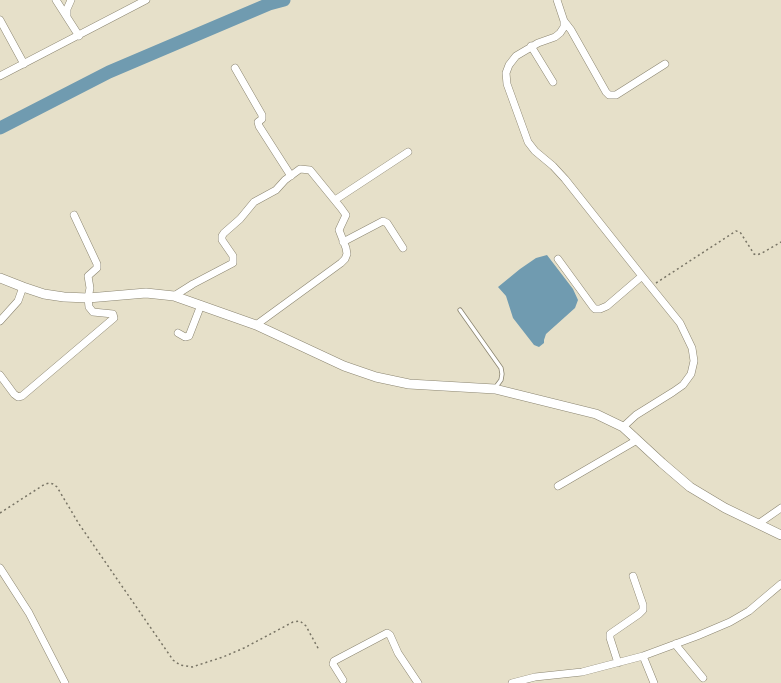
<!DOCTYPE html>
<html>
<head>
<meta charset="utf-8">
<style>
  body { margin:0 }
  canvas { display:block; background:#e6e0c9 }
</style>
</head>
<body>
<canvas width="781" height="683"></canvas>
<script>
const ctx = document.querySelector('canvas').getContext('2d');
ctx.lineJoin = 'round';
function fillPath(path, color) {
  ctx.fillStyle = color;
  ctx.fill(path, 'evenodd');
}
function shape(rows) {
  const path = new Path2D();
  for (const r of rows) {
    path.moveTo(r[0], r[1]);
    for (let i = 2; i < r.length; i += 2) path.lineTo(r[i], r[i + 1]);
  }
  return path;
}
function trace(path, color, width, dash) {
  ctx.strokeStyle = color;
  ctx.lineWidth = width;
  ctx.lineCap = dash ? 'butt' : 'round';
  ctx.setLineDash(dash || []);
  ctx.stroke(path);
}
fillPath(shape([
  [547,255,573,289,578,300,575,308,546,334,544,340,544,343,539,347,534,345,513,318,506,296,498,287,520,269,536,258]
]), '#709bb0');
trace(shape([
  [0,128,109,72,236,18,269,4,284,0]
]), '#709bb0', 13);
const service = shape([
  [460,310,501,368,502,374,501,380,495,388]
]);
const minor = shape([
  [56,0,79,36],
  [557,0,564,21,564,27,560,33,555,37,538,43,516,56,509,65,506,73,507,84,528,142,535,151,553,166,565,179,642,276,680,323,692,348,694,361,691,374,683,385,673,392,636,415,623,427],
  [67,15,67,9,71,0],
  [0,20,24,64],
  [564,21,571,30,606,92,609,95,616,95,665,64],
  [531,46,553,82],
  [235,68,262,115,262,119,258,122,259,126,291,176],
  [0,76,146,0],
  [335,200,408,152],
  [343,242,383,221,387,223,403,248],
  [558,259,593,307,595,309,600,309,607,306,642,276],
  [174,296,193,284,233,263,233,256,222,240,222,236,224,233,240,219,254,202,276,190,285,180,300,169,310,170,341,208,346,215,339,230,346,248,347,254,345,259,341,263,256,325],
  [0,321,18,301,23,287],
  [178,333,185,337,189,336,201,305],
  [0,375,14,394,18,397,22,396,114,318,113,314,93,312,89,307,88,298,90,288,88,276,97,268,97,264,74,215],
  [558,486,637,440],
  [758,524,781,508],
  [0,568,29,613,65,683],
  [675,644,703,678],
  [643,656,654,683],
  [618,663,610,638,610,634,639,614,643,610,643,605,633,576],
  [343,680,333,664,334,661,387,633,390,635,398,653,418,683],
  [512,683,535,677,582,672,643,656,697,636,730,622,749,611,781,584]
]);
const tertiary = shape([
  [0,278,23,287,44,294,64,297,88,298,146,293,174,296,256,325,344,366,376,377,409,384,495,389,596,414,623,427,662,463,690,487,725,508,781,535]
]);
trace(service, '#8b8570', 5);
trace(minor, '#8b8570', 8);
trace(tertiary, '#8b8570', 10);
trace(shape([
  [656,283,736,231,740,232,742,235,754,254,757,255,762,253,781,242],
  [0,513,45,484,50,483,53,484,57,487,79,524,173,660,180,665,192,667,223,657,244,648,293,622,300,621,306,626,319,650]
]), '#787465', 1.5, [2, 3]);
trace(service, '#fff', 3.5);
trace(minor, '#fff', 7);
trace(tertiary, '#fff', 9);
</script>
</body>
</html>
